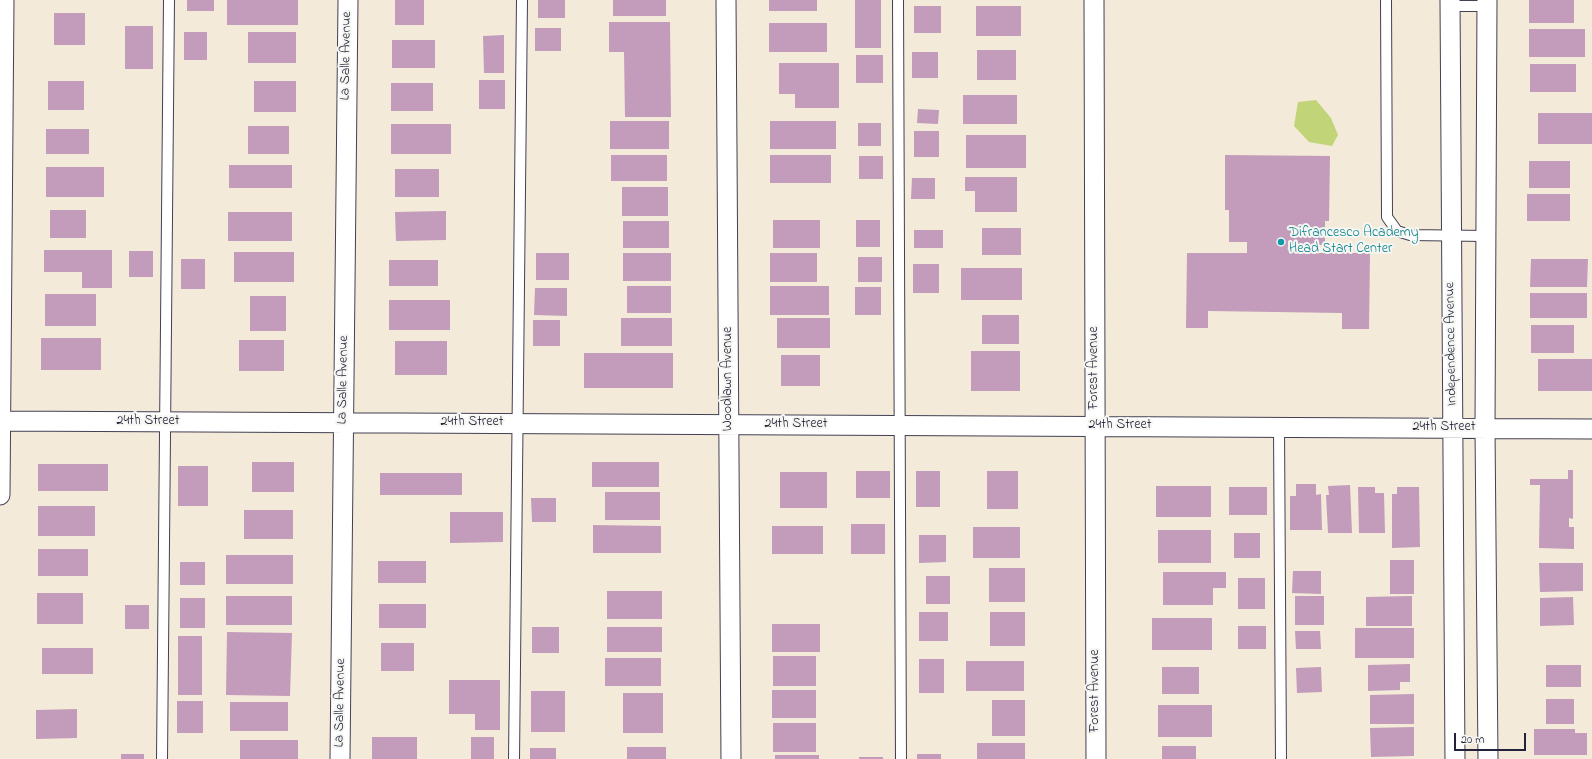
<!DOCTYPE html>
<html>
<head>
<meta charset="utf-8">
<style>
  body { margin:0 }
  #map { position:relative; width:1592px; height:759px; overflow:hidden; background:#f4ead9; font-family:"Indie Flower",sans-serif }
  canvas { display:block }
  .scale { position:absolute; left:1454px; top:733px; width:72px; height:18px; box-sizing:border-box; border:2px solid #22223b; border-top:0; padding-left:5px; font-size:12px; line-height:14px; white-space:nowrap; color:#22223b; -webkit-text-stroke:3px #f6f6f2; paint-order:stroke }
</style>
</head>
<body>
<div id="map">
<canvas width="1592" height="759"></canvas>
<div class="scale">20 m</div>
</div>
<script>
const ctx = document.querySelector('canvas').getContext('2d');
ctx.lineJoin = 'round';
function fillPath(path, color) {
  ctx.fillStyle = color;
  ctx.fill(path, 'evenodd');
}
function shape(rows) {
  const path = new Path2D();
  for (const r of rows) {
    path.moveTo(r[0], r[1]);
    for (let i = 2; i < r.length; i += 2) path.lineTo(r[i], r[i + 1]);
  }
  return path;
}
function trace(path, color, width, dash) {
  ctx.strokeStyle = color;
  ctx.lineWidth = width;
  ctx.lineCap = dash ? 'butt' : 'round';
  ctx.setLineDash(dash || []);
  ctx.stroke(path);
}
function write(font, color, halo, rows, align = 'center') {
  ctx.font = font + ' "Indie Flower",sans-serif';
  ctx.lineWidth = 4;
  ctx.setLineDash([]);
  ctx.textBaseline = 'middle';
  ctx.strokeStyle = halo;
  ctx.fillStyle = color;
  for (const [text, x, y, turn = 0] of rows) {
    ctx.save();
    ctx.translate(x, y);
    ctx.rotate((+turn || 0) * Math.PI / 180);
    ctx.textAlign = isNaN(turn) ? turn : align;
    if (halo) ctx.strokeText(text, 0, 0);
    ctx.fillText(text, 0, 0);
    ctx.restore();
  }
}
fillPath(shape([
  [1316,100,1331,118,1338,135,1332,146,1309,142,1294,126,1298,102]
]), '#c1d477');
fillPath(shape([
  [187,0,214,0,214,11,187,11],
  [227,0,298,0,298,25,227,25],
  [395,0,424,0,424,25,395,25],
  [538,0,565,0,565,18,538,18],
  [613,0,666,0,666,16,613,16],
  [769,0,817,0,817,11,769,11],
  [855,0,881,0,881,48,855,48],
  [1529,0,1574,0,1574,23,1529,23],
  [914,6,941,6,941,33,914,33],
  [976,6,1021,6,1021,36,976,36],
  [54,13,85,13,85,45,54,45],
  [609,22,670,22,671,117,625,117,624,52,609,52],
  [769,23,827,23,827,52,769,52],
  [125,26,153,26,153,69,125,69],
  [535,28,561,28,561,51,535,51],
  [1529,29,1585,29,1585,57,1529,57],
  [184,32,207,32,207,60,184,60],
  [248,32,296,32,296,63,248,63],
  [504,35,504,73,484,73,483,36],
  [392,40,435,40,435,68,392,68],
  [977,50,1016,50,1016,80,977,80],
  [912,52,938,52,938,78,912,78],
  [856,55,883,55,883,83,856,83],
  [779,63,839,63,839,108,795,108,795,94,779,94],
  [1530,64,1576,64,1576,92,1530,92],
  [479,80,505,80,505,109,479,109],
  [48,81,84,81,84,110,48,110],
  [254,81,296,81,296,112,254,112],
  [391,83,433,83,433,111,391,111],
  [963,95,1017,95,1017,124,963,124],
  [918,109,939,110,938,124,917,123],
  [1538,113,1592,113,1592,144,1538,144],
  [610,121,669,121,669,149,610,149],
  [770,121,836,121,836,149,770,149],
  [858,123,881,123,881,146,858,146],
  [391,124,451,124,451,154,391,154],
  [248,126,289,126,289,154,248,154],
  [46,129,89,129,89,154,46,154],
  [914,131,939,131,939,157,914,157],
  [966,135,1026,135,1026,168,966,168],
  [611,155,667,155,667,181,611,181],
  [770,155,831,155,831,183,770,183],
  [1225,155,1330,156,1329,221,1325,221,1325,245,1313,245,1313,253,1370,253,1369,329,1342,329,1342,313,1208,311,1208,328,1186,328,1187,253,1247,253,1247,242,1229,242,1229,210,1225,210],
  [859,156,883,156,883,179,859,179],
  [1529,161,1570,161,1570,188,1529,188],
  [229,165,292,165,292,188,229,188],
  [46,167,104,167,104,197,46,197],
  [395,169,439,169,439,197,395,197],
  [965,177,1017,177,1017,212,975,212,975,191,965,191],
  [912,178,935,178,935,199,911,199],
  [622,187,668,187,668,216,622,216],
  [1527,194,1570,194,1570,221,1527,221],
  [50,210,86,210,86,238,50,238],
  [446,211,446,240,396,241,395,212],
  [228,212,292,212,292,241,228,241],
  [773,220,820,220,820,248,773,248],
  [856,220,880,220,880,247,856,247],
  [623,221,669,221,669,248,623,248],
  [982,228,1021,228,1021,255,982,255],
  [914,230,943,230,943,248,914,248],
  [44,250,112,250,112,288,82,288,82,272,44,272],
  [129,251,153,251,153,277,129,277],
  [234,252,294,252,294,282,234,282],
  [536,253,569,253,569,280,536,280],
  [623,253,671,253,671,281,623,281],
  [770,253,817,253,817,282,770,282],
  [858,257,882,257,882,282,858,282],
  [181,259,205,259,205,289,181,289],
  [1531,259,1588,259,1587,287,1530,287],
  [389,260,438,260,438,286,389,286],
  [913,264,939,264,939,293,913,293],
  [961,268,1022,268,1022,300,961,300],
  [627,286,671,286,671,313,627,313],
  [770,286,829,286,829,315,770,315],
  [855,287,881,287,881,315,855,315],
  [535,288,567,288,567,316,534,315],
  [1530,293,1587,293,1587,318,1530,318],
  [45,294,96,294,96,326,45,326],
  [250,296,286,296,286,331,250,331],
  [389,300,450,300,450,330,389,330],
  [982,315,1019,315,1019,344,982,344],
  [621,318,672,318,672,346,621,346],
  [777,318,830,318,830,348,777,348],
  [533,320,560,320,560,346,533,346],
  [1531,325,1574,325,1574,353,1531,353],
  [41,338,101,338,101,370,41,370],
  [239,340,284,340,284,371,239,371],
  [395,341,447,341,447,375,395,375],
  [971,351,1020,351,1020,391,971,391],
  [584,353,673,353,673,388,584,388],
  [781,355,820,355,820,386,781,386],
  [1538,359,1592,359,1592,391,1538,391],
  [252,462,294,462,294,492,252,492],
  [592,462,659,462,659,487,592,487],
  [38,464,108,464,108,491,38,491],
  [178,466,208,466,208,506,178,506],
  [1568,470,1573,470,1573,519,1569,518,1569,527,1574,527,1574,549,1539,548,1540,485,1530,485,1530,479,1568,479],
  [856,471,890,471,890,498,856,498],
  [916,471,940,471,940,507,916,507],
  [987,471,1018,471,1018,509,987,509],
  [780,472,827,472,827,508,780,508],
  [380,473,462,473,462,495,380,495],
  [1296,484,1316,484,1316,495,1321,494,1322,530,1290,530,1290,496,1296,496],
  [1350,485,1352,533,1328,533,1326,495,1329,495,1328,486],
  [1156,486,1211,486,1211,517,1156,517],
  [1229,487,1267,487,1267,515,1229,515],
  [1358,487,1375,487,1375,493,1384,493,1385,533,1359,533],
  [1397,487,1419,487,1420,547,1392,548,1392,494,1397,494],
  [605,492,660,492,660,520,605,520],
  [531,498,556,498,556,522,532,522],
  [38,506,95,506,95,536,38,536],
  [244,510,293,510,293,539,244,539],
  [450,512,503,512,503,542,450,543],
  [851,524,885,524,885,554,851,554],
  [593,525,661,526,661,553,593,553],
  [772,526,823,526,823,554,772,554],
  [973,527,1020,527,1020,558,973,558],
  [1158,530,1211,530,1211,563,1158,563],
  [1234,533,1260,533,1260,558,1234,558],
  [919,535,946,535,946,562,919,563],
  [38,549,88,549,88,576,38,576],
  [226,555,293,555,293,584,226,584],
  [1390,560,1414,560,1414,594,1390,594],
  [378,561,426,561,426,583,378,583],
  [180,562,205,562,205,585,180,585],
  [1539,563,1583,563,1583,591,1540,592],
  [989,568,1025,568,1025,602,989,602],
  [1293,571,1321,571,1321,594,1292,593],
  [1163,572,1226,572,1226,588,1213,588,1213,605,1163,605],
  [926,576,950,576,950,604,926,604],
  [1238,578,1265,578,1265,609,1238,609],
  [607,591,662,591,662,619,607,619],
  [37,593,83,593,83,624,37,624],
  [226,596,292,596,292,625,226,625],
  [1295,596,1324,596,1324,625,1295,625],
  [1412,596,1412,626,1366,626,1366,597],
  [1573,597,1574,625,1540,626,1540,598],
  [180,598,205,598,205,628,180,628],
  [379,604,426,604,426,628,379,628],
  [125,605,149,605,149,629,125,629],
  [919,612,948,612,948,641,919,641],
  [990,612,1025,612,1025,646,990,646],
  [1152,618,1212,618,1212,650,1152,650],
  [772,624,820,624,820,652,772,652],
  [1238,626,1266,626,1266,649,1238,649],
  [532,627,559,627,559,653,532,653],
  [607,627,662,627,662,652,607,652],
  [1355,628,1414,628,1414,658,1355,658],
  [1295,631,1320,631,1321,649,1296,649],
  [227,632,292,633,290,696,226,695],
  [178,636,202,636,202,695,178,695],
  [381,643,414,643,414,671,381,671],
  [42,648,93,648,93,674,42,674],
  [773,656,816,656,816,686,773,686],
  [605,658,661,658,661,686,605,686],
  [919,659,944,659,944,693,919,693],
  [966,661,1024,661,1024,691,966,691],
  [1410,664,1410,682,1400,682,1400,690,1368,691,1368,665],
  [1546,665,1581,665,1581,687,1546,687],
  [1162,667,1199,667,1199,694,1162,694],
  [1321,667,1322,692,1297,693,1296,668],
  [449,680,500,680,500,730,475,730,475,714,449,714],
  [772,690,816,690,816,718,772,718],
  [531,691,565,691,565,732,531,732],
  [623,693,663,693,663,733,623,733],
  [1414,694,1414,724,1370,724,1370,695],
  [1546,699,1574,699,1574,724,1546,724],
  [992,700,1025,700,1025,736,992,736],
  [177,701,203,701,203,733,177,733],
  [230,702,288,702,288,731,230,731],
  [1158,705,1212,705,1212,737,1158,737],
  [77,709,77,738,36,739,36,710],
  [773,723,816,723,816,752,773,752],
  [1414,727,1414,756,1371,757,1370,728],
  [1534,729,1575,729,1575,733,1587,733,1587,755,1534,755],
  [372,737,417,737,417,759,372,759],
  [471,737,494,737,494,759,471,759],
  [240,740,298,740,298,759,240,759],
  [977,743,1025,743,1025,759,977,759],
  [1162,746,1196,746,1196,759,1162,759],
  [627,747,666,747,666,759,627,759],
  [530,748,556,748,556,759,530,759],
  [121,754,144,754,144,759,121,759],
  [917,754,941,754,941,759,917,759],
  [775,755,819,755,819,759,775,759],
  [859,757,883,757,883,759,859,759]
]), '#c29cba');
const lane = shape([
  [898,0,901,759],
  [1386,0,1387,217,1397,231,1410,235,1486,236],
  [1450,6,1488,6],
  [1279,427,1281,759],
  [162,759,169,0],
  [514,759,522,0]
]);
const street = shape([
  [726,0,731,759],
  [1094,0,1096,759],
  [1450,0,1455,759],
  [1487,0,1485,428,1488,759],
  [0,421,1592,429],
  [0,495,4,0],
  [340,759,348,0]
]);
trace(lane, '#424053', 12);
trace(street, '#424053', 21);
trace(lane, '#fff', 10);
trace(street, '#fff', 19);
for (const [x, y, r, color] of [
  [1281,242,4,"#0f9aa8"]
]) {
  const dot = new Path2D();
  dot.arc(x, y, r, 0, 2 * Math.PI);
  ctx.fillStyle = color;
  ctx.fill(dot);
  trace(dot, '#f6f6f2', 1.5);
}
write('14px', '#22223b', '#f6f6f2', [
  ["La Salle Avenue",347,56,-89],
  ["Independence Avenue",1452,344,-91],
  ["Forest Avenue",1095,368,-90],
  ["Woodlawn Avenue",729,379,-90],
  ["La Salle Avenue",344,380,-89],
  ["24th Street",148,422],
  ["24th Street",472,423],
  ["24th Street",796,425],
  ["24th Street",1120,426],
  ["24th Street",1444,428],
  ["Forest Avenue",1096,691,-90],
  ["La Salle Avenue",341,703,-89]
]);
write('14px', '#0d838f', '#f6f6f2', [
  ["Difrancesco Academy",1289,234],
  ["Head Start Center",1289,250]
], 'left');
</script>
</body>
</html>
